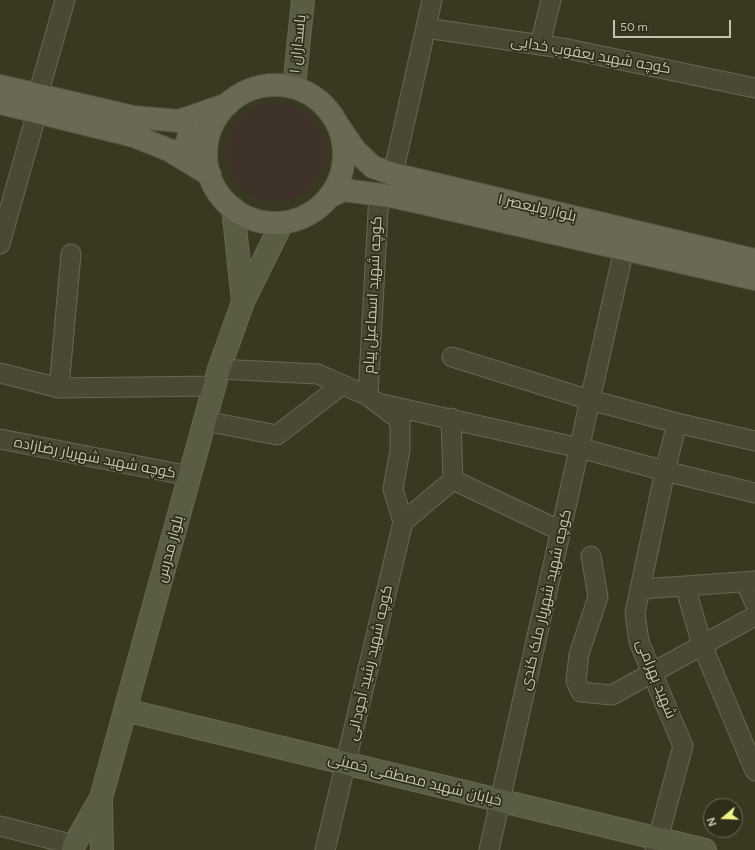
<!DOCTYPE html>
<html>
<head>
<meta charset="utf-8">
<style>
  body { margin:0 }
  #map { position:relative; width:755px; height:850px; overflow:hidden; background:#393922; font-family:Figtree,sans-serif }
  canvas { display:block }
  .north { position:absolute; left:703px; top:798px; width:40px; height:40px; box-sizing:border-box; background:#2e2e1b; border:1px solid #6a6a57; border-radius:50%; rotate:251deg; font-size:11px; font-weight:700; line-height:16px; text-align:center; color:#c4c5b1 }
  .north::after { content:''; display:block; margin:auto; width:14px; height:18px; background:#eef388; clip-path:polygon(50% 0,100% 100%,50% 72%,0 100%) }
  .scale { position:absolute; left:613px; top:20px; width:118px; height:18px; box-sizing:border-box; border:2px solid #c4c5b1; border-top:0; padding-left:5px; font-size:12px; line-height:14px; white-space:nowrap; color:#c4c5b1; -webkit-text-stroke:3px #2e2e1b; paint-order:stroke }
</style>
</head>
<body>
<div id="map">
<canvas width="755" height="850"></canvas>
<div class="north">N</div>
<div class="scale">50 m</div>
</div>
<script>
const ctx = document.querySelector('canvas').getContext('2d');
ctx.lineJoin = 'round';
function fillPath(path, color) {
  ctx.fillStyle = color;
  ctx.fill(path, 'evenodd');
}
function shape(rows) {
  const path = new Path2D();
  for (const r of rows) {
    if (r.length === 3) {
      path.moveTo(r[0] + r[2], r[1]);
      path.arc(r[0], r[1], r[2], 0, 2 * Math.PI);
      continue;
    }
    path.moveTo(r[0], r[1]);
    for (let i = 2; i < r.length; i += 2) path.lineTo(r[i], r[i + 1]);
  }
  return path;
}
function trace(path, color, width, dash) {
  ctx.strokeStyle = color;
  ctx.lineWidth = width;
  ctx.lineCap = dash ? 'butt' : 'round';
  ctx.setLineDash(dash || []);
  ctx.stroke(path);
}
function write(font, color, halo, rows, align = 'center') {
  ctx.font = font + ' Figtree,Cairo,sans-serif';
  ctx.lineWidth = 3.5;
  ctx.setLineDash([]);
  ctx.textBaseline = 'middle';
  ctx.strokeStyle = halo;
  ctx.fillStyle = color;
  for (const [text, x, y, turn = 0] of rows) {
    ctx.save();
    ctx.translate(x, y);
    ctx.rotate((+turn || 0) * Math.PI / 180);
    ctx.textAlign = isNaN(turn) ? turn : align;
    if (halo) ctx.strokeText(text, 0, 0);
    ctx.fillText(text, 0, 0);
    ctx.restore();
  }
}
fillPath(shape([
  [276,152,50]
]), '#3f3329');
const street = shape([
  [426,28,568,49,755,88],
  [540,45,551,0],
  [38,95,65,0],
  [393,174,432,0],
  [0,244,37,112],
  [71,254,59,388,215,386],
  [452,357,590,400,677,423,755,441],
  [219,369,318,374,368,396,400,420,400,450,393,489,403,522,325,850],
  [0,373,59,388],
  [368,396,379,194],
  [382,404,580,448,665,471,755,493],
  [205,421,277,435,342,385],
  [0,439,190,476],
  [453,480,561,531],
  [403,522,453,480,451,418],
  [591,556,598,597,579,654,576,681,581,692,612,695,755,616],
  [755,581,685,586,702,645,755,771],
  [745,582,755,603],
  [640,589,685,586],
  [0,826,74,845],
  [489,850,624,249],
  [655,850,683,746,639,642,635,613,665,471,677,423]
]);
const secondary = shape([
  [294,87,303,0],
  [233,208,243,302],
  [125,710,705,850],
  [101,799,102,850],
  [73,850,74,845,101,798,219,369,243,302,282,223]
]);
const primary = shape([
  [275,154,69],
  [0,86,133,117,179,121,228,104],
  [0,103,134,136,169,150,210,175],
  [338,125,355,150,373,167,393,174,755,260],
  [175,154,184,148,187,142,190,132,184,119],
  [329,197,344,190,396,197,755,279]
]);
trace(street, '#676754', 21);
trace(secondary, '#676754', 24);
trace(primary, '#555542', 24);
trace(street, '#494936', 19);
trace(secondary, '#5b5c44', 22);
trace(primary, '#696954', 22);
write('15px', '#c4c5b1', '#2e2e1b', [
  ["پاسداران ۱",298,44,-84],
  ["کوچه شهید یعقوب خدایی",591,55,10],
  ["بلوار ولیعصر ۱",537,208,13],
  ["کوچه شهید اسماعیل پیام",373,295,-87],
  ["کوچه شهید شهریار رضازاده",95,458,11],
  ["بلوار مدرس",170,549,-75],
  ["کوچه شهید شهریار ملک کندی",546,600,-77],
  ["کوچه شهید رشید آجودانی",370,663,-77],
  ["شهید بهرامی",656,679,68],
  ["خیابان شهید مصطفی خمینی",415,780,14]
]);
</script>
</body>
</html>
